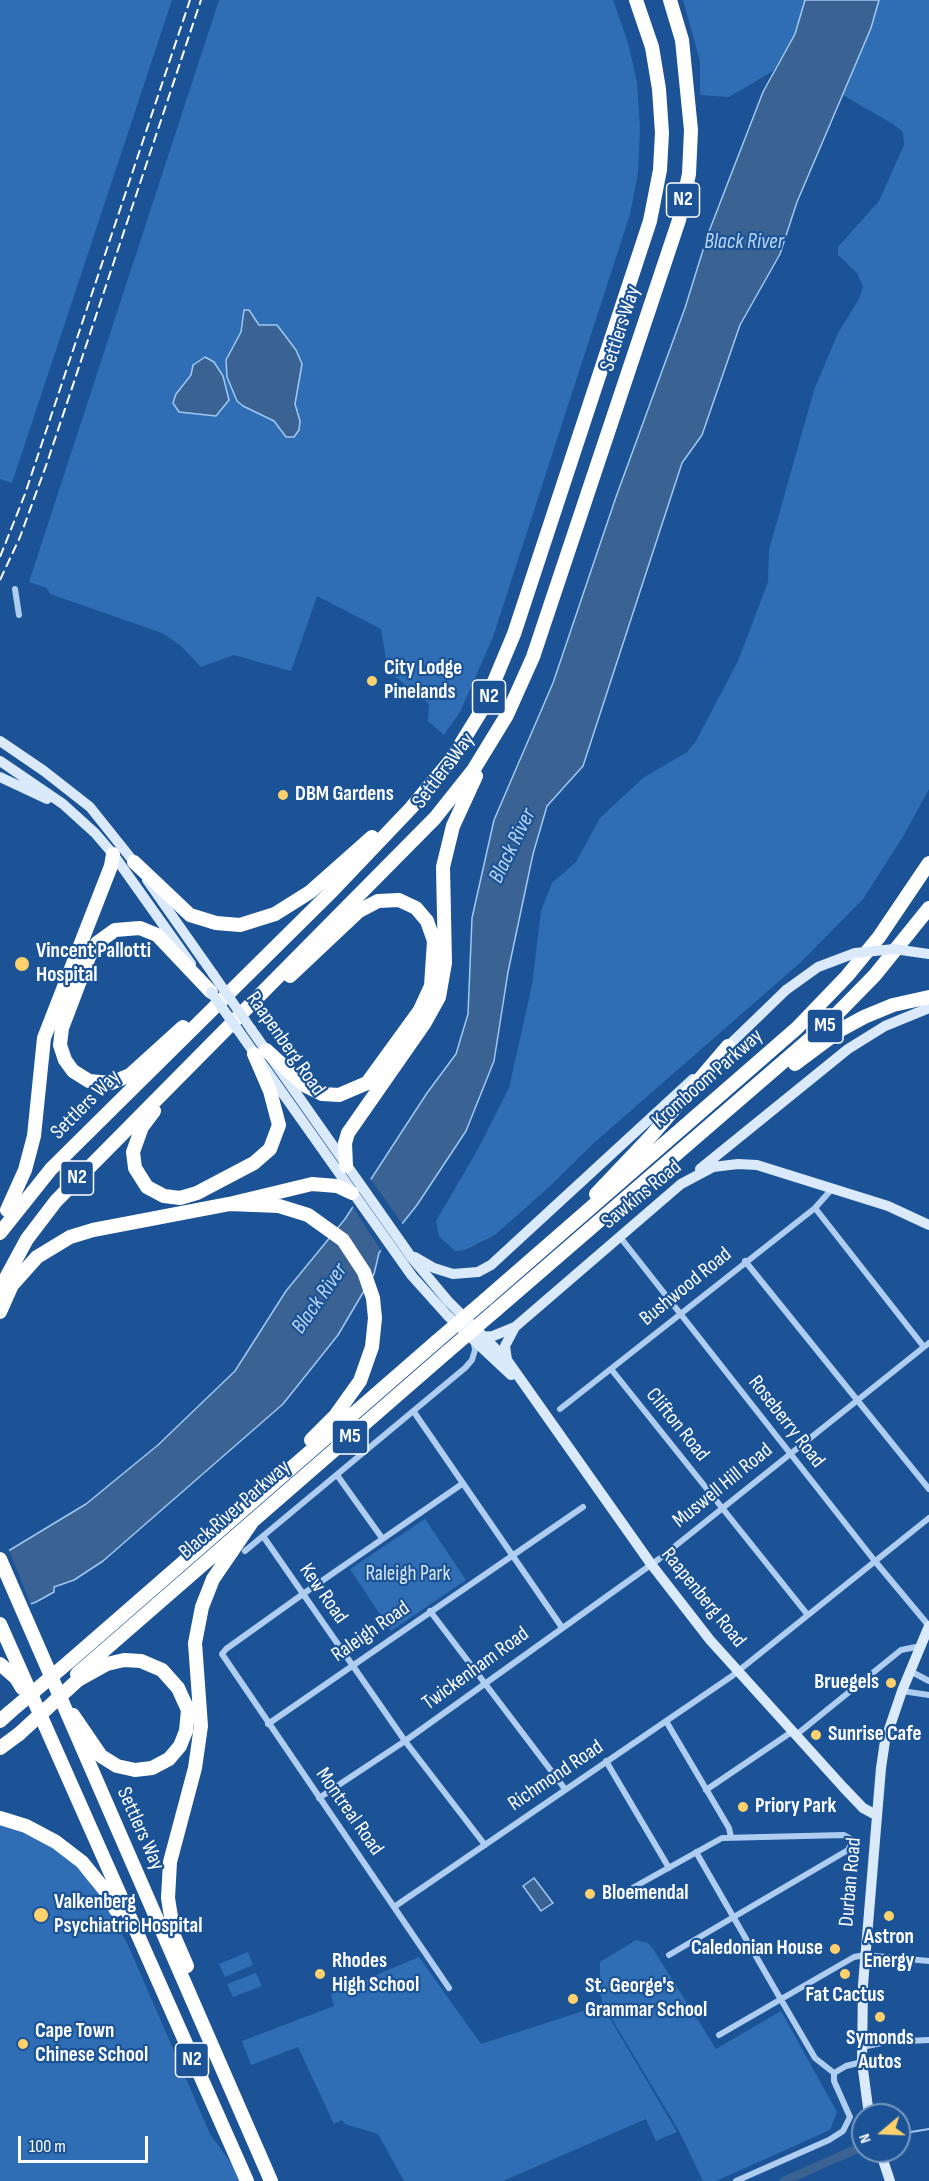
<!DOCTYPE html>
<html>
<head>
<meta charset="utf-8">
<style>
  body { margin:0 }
  #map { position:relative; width:929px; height:2181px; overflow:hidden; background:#1b5396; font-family:"Sofia Sans Condensed",sans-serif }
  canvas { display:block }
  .north { position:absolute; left:851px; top:2103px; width:60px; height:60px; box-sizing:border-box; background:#1b5396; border:2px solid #7698c0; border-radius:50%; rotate:251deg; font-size:16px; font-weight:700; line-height:24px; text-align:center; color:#fff }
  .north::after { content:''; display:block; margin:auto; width:21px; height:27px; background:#ffd16d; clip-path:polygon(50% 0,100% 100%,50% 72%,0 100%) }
  .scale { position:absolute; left:18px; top:2136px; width:130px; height:27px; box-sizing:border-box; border:3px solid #fff; border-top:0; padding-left:8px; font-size:18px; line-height:21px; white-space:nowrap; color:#fff; -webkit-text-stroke:4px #1b5396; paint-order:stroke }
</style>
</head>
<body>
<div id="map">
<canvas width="929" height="2181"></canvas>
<div class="north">N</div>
<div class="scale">100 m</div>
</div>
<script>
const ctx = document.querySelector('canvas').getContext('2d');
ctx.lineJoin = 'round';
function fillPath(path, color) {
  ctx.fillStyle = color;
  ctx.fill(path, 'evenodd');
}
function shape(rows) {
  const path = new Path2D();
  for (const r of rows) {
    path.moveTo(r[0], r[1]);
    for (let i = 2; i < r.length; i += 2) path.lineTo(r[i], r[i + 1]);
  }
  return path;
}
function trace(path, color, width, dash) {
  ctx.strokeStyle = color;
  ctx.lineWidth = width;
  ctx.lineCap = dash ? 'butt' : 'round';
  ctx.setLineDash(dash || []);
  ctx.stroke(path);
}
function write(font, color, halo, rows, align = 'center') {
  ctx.font = font + ' "Sofia Sans Condensed",sans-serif';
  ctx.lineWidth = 4.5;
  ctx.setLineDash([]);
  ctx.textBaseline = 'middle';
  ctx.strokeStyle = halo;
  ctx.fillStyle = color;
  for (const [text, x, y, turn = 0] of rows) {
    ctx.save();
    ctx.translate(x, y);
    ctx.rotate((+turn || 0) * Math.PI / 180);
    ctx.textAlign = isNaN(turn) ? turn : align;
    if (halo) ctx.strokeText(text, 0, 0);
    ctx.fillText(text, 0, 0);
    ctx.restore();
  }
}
fillPath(shape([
  [0,0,172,0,12,483,0,479],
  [219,0,613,0,628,43,637,82,640,128,638,173,630,214,493,637,460,712,444,735,428,721,429,704,388,671,381,629,317,596,291,671,234,655,201,667,180,645,162,633,50,594,47,588,29,582],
  [683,0,805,0,795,34,773,71,729,97,700,95,700,61],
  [879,0,929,0,929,789,904,835,863,899,801,962,595,1142,549,1187,495,1235,465,1250,455,1251,439,1236,436,1221,478,1149,509,1088,532,985,541,911,552,883,576,862,600,818,614,805,643,778,687,752,696,741,738,661,768,582,769,550,814,390,838,333,859,299,863,287,857,273,838,255,838,247,879,201,904,145,903,132,893,124,841,94,871,28],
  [425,1519,466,1580,391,1631,350,1569],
  [0,1824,42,1840,72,1862,99,1892,128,1945,210,2134,244,2181,0,2181],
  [636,1940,648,1943,653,1949,716,2049,781,2011,837,2112,830,2130,716,2181,703,2181,679,2131,603,2004,598,1985,600,1980,600,1962],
  [248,1952,253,1965,225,1977,219,1964],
  [419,1957,481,2044,602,2005,677,2132,656,2141,646,2119,503,2181,404,2181,378,2134,345,2124,342,2120,334,2124,298,2047,251,2065,242,2041,334,2006,331,1994],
  [256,1973,262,1986,233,1997,227,1984]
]), '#2f6eb4');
const water = shape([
  [805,0,879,0,871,28,797,202,780,254,740,325,702,435,682,463,583,766,547,806,533,854,508,972,494,1061,466,1131,417,1205,379,1253,374,1274,338,1335,283,1404,103,1561,74,1580,54,1587,54,1592,36,1602,0,1615,0,1556,86,1504,158,1445,235,1371,286,1291,345,1219,427,1093,456,1054,468,1014,472,918,494,820,553,683,616,497,685,308,708,234,763,92,795,34,805,0],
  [244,310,249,310,259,325,277,325,296,350,302,364,295,404,300,421,299,430,294,437,286,437,274,421,243,406,237,401,227,377,226,360,241,332,244,310],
  [205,357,214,362,223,376,229,400,216,416,179,412,173,403,176,394,191,375,193,365,205,357],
  [534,1878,553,1903,541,1911,523,1886,534,1878]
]);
fillPath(water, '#3a6393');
trace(water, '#a1c8f2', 1.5);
fillPath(shape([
  [369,1177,404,1226,382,1252,351,1204],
  [8,1548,32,1607,0,1618,0,1553]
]), '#1b5396');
trace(shape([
  [899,2134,929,2129],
  [861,2147,863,2146]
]), '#a1c8f2', 2);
trace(shape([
  [784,2181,861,2147]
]), '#3a6393', 9);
trace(shape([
  [15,589,19,615],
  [815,1208,924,1347],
  [620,1237,874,1560,929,1626],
  [745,1261,929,1489],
  [611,1369,807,1614],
  [560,1409,815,1208,831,1190],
  [414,1412,561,1626],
  [337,1475,382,1538],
  [263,1536,405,1741,485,1845],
  [245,1551,465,1368,472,1360,475,1350,474,1343],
  [430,1611,565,1789],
  [910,1671,929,1681],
  [902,1691,929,1695],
  [666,1721,729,1828,731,1837],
  [268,1724,583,1507],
  [796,1735,901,1650,921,1646],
  [606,1761,669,1868],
  [706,1790,793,1731],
  [319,1798,405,1741,659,1559,929,1343],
  [696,1852,780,1998],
  [627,1891,722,1838,844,1835,853,1840,848,1850,669,1955],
  [394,1907,732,1676,929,1518],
  [449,1988,222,1654,226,1649,303,1594,462,1484],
  [783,2003,815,2058,834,2073],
  [719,2035,854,1957,865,1955,929,1961],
  [862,2047,886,2042,929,2040],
  [834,2073,846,2066,862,2062],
  [736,2181,829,2140,843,2131,850,2117,834,2081,834,2073]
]), '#aecdf0', 6);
trace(shape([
  [0,741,44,771,90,807,138,867],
  [0,761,63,804,95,833,113,854,191,964],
  [0,777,47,799],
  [147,880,213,974],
  [251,1029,412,1258,448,1301,507,1360,651,1564,710,1640,843,1787,863,1808,876,1815],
  [238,1030,412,1276,447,1315,511,1375],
  [724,1050,786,990],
  [700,1169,848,1049,885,1026,929,1008],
  [415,1257,434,1268,453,1274,478,1272,491,1265,693,1079],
  [480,1337,493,1336,515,1327,681,1184,713,1167,738,1164,757,1165,888,1206,929,1225],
  [507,1360,505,1346,515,1327],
  [869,2115,862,2062,863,1985,881,1768,885,1741,902,1691,929,1626],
  [880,2151,890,2181]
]), '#dbeafb', 10);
trace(shape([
  [134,862,190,915,216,923,240,925,275,914,310,892,372,837],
  [183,1027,130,1075,111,1083,89,1081,73,1071,65,1060,60,1045,62,1028,89,957,97,943,115,930,140,928,157,935,211,992],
  [266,1050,304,1085,322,1094,339,1095,367,1083,420,1010,431,986,434,941,427,921,416,908,399,900,378,901,359,911,290,976],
  [795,1064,842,1029,864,1017,893,1005,929,997],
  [154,1111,142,1127,133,1152,135,1168,147,1187,164,1196,180,1198,197,1193,254,1163,270,1149,279,1125,270,1091,254,1054],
  [346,1166,345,1143,348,1133,424,1024,439,997,445,963,443,867,453,826,476,776],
  [596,1194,652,1135,728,1046],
  [229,1204,279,1206,308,1215,343,1240,364,1272,373,1298,375,1318,372,1347,360,1381,335,1416,311,1440],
  [7,1210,25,1170,34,1136,44,1038,111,866,113,854],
  [0,1233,51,1169,333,890,411,808,451,760,483,708,514,634,650,221,660,170,662,133,659,89,652,47,636,0],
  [0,1289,27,1239,56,1201,435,818,474,769,507,715,533,657,679,220,689,174,691,130,682,40,670,0],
  [486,1299,797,1028,847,976,879,937,929,863],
  [496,1310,827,1024,875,975,929,908],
  [0,1312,12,1285,37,1257,70,1237,93,1230,229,1204,312,1184,337,1186,352,1193],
  [0,1559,271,2181],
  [0,1624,247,2181],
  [71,1660,437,1341],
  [0,1664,16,1678,22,1688],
  [77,1674,447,1352],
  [73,1715,101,1756,117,1766,135,1770,152,1768,169,1759,180,1746,186,1731,188,1710,178,1688,162,1670,141,1661,124,1660,107,1664,80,1679],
  [0,1721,10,1712],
  [0,1748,19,1734],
  [0,1818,26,1826,56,1842,82,1862,108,1894,116,1910],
  [187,1966,174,1936,168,1898,170,1862,195,1768,201,1726,195,1643,202,1607,213,1579,252,1522]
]), '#fff', 14);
trace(shape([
  [0,557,25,494,190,0],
  [0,580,20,537,47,463,201,0]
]), '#fff', 2, [10, 4.5]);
trace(shape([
  [213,974,251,1029],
  [786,990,818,967,855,953,894,949,929,954],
  [211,992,238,1030]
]), '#dbeafb', 10);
trace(shape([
  [437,1341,486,1299],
  [447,1352,496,1310],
  [10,1712,71,1660],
  [19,1734,79,1679]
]), '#fff', 14);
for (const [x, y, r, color] of [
  [372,681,6,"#ffd16d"],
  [283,795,6,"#ffd16d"],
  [22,964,8,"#ffd16d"],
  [891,1683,6,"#ffd16d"],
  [816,1735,6,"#ffd16d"],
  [743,1807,6,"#ffd16d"],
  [590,1894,6,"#ffd16d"],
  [41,1915,8,"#ffd16d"],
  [889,1916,6,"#ffd16d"],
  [835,1949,6,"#ffd16d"],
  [320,1974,6,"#ffd16d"],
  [845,1974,6,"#ffd16d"],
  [573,1999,6,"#ffd16d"],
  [880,2017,6,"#ffd16d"],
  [23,2044,6,"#ffd16d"]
]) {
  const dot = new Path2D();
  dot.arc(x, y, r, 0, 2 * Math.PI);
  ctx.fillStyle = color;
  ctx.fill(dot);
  trace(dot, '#1b5396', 2);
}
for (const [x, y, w] of [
  [683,200,33],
  [489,697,33],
  [825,1026,36],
  [77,1178,33],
  [350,1437,36],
  [192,2060,33]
]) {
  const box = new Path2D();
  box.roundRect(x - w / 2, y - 17, w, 34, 4.5);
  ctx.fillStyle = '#1b5396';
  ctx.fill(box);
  trace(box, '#fff', 1.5);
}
write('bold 20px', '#fff', null, [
  ["N2",683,200],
  ["N2",489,697],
  ["M5",825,1026],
  ["N2",77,1178],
  ["M5",350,1437],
  ["N2",192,2060]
]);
write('21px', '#fff', '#1b5396', [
  ["Settlers Way",621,329,-72],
  ["Settlers Way",444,771,-53],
  ["Raapenberg Road",285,1044,55],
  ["Kromboom Parkway",708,1079,-41],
  ["Settlers Way",86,1105,-45],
  ["Sawkins Road",642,1195,-39],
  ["Bushwood Road",686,1287,-39],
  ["Roseberry Road",786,1422,52],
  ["Clifton Road",677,1425,51],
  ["Muswell Hill Road",723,1486,-39],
  ["Black River Parkway",235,1510,-41],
  ["Kew Road",323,1594,55],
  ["Raapenberg Road",703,1598,51],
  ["Raleigh Road",371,1632,-35],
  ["Twickenham Road",476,1669,-36],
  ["Richmond Road",556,1776,-34],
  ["Montreal Road",349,1812,55],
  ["Settlers Way",140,1829,66],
  ["Durban Road",851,1882,-85]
]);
write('bold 21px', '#fff', '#1b5396', [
  ["City Lodge",384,669],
  ["Pinelands",384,693],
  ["DBM Gardens",295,795],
  ["Vincent Pallotti",36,952],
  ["Hospital",36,976],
  ["Bruegels",879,1683,"right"],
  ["Sunrise Cafe",828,1735],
  ["Priory Park",755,1807],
  ["Bloemendal",602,1894],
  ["Valkenberg",54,1903],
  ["Psychiatric Hospital",54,1927],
  ["Astron",889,1938,"center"],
  ["Energy",889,1962,"center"],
  ["Caledonian House",823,1949,"right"],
  ["Rhodes",332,1962],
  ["High School",332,1986],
  ["St. George's",585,1987],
  ["Grammar School",585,2011],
  ["Fat Cactus",845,1996,"center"],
  ["Cape Town",35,2032],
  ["Chinese School",35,2056],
  ["Symonds",880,2039,"center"],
  ["Autos",880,2063,"center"]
], 'left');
write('21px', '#d4e7fb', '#1b5396', [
  ["Raleigh Park",408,1575]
]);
write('italic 22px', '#bad7f6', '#1b5396', [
  ["Black River",744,242],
  ["Black River",513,846,-64],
  ["Black River",320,1299,-55]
]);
</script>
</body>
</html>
